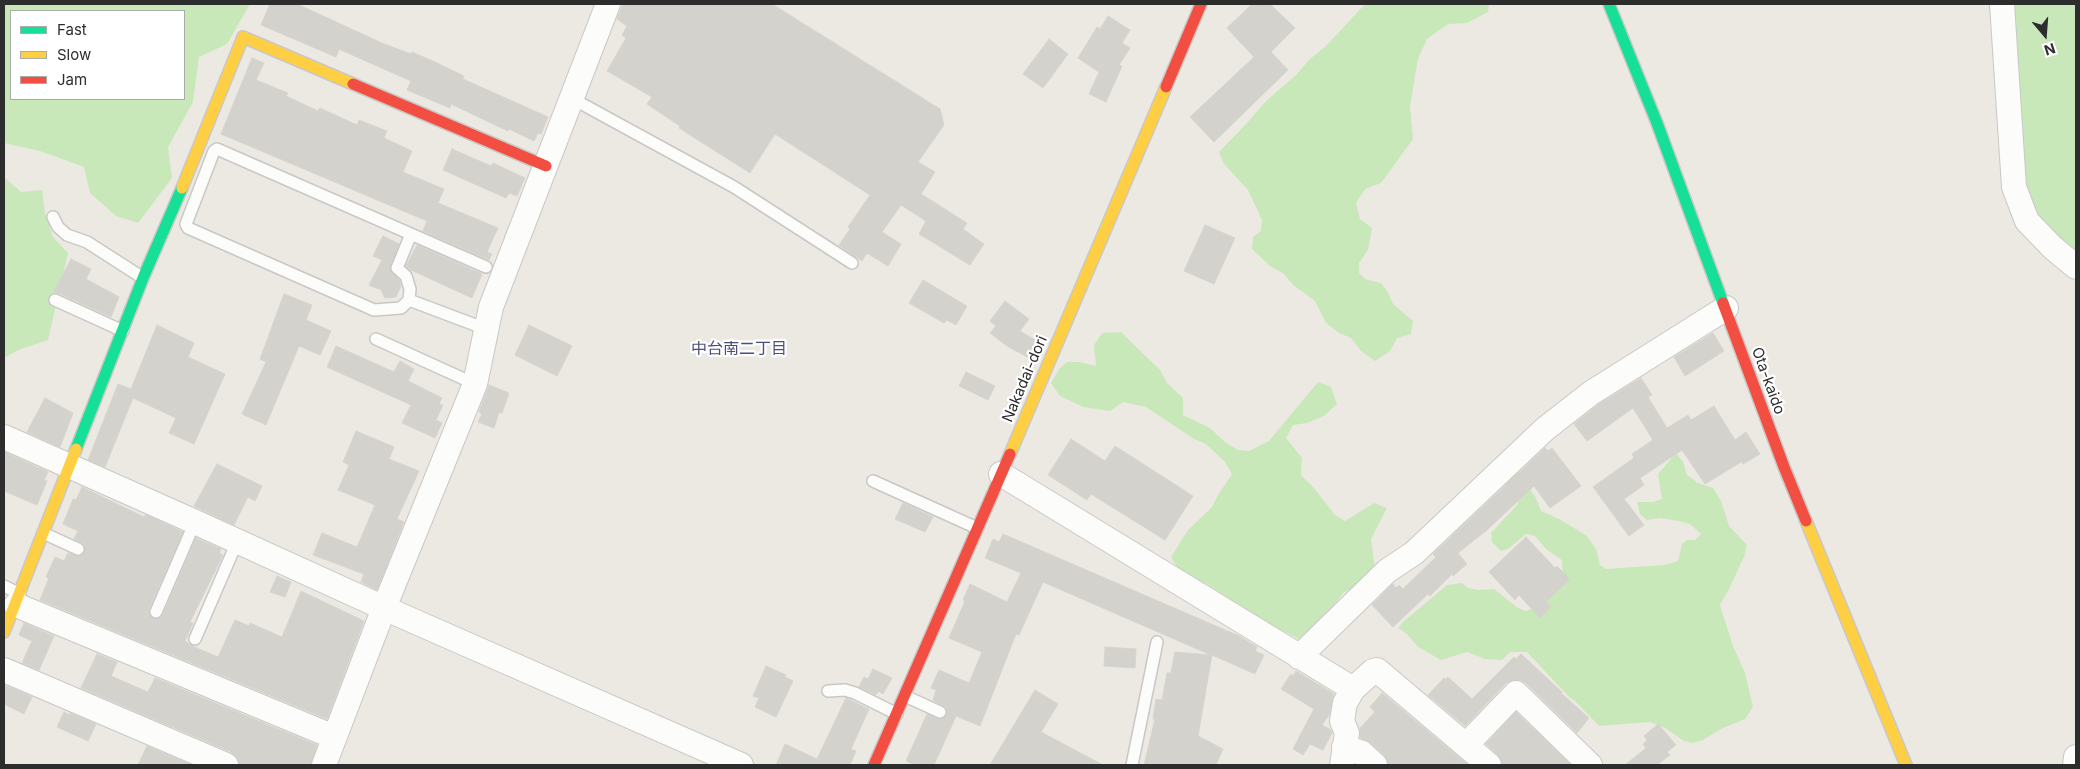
<!DOCTYPE html>
<html>
<head>
<meta charset="utf-8">
<style>
  body { margin:0 }
  #map { position:relative; width:2080px; height:769px; overflow:hidden; background:#ece9e2; font-family:Inter,sans-serif }
  canvas { display:block }
  .frame { position:absolute; inset:0; border:5px solid #2d2d2d; pointer-events:none }
  .legend { position:absolute; left:10px; top:10px; width:175px; height:90px; box-sizing:border-box; background:#fff; border:1px solid #ababab; margin:0; padding:6px 9px; list-style:none; font-size:15px; color:#2d2d2d }
  .legend li { display:flex; align-items:center; gap:10px; height:25px }
  .legend b { width:25px; border:1px solid #ababab }
  .north { position:absolute; left:2020px; top:10px; width:50px; height:50px; -webkit-text-stroke:4px #fff; paint-order:stroke; rotate:162deg; font-size:14px; font-weight:700; line-height:20px; text-align:center; color:#2d2d2d }
  .north::after { content:''; display:block; margin:auto; width:18px; height:22px; background:#2d2d2d; clip-path:polygon(50% 0,100% 100%,50% 72%,0 100%) }
</style>
</head>
<body>
<div id="map">
<canvas width="2080" height="769"></canvas>
<div class="frame"></div>
<ul class="legend">
<li><b style="height:6px;background:#16e098"></b>Fast</li>
<li><b style="height:6px;background:#ffcf43"></b>Slow</li>
<li><b style="height:6px;background:#f24e42"></b>Jam</li>
</ul>
<div class="north">N</div>
</div>
<script>
const ctx = document.querySelector('canvas').getContext('2d');
ctx.lineJoin = 'round';
function fillPath(path, color) {
  ctx.fillStyle = color;
  ctx.fill(path, 'evenodd');
}
function shape(rows) {
  const path = new Path2D();
  for (const r of rows) {
    path.moveTo(r[0], r[1]);
    for (let i = 2; i < r.length; i += 2) path.lineTo(r[i], r[i + 1]);
  }
  return path;
}
function trace(path, color, width, dash) {
  ctx.strokeStyle = color;
  ctx.lineWidth = width;
  ctx.lineCap = dash ? 'butt' : 'round';
  ctx.setLineDash(dash || []);
  ctx.stroke(path);
}
function write(font, color, halo, rows, align = 'center') {
  ctx.font = font + ' Inter,"Noto Sans JP",sans-serif';
  ctx.lineWidth = 4.5;
  ctx.setLineDash([]);
  ctx.textBaseline = 'middle';
  ctx.strokeStyle = halo;
  ctx.fillStyle = color;
  for (const [text, x, y, turn = 0] of rows) {
    ctx.save();
    ctx.translate(x, y);
    ctx.rotate((+turn || 0) * Math.PI / 180);
    ctx.textAlign = isNaN(turn) ? turn : align;
    if (halo) ctx.strokeText(text, 0, 0);
    ctx.fillText(text, 0, 0);
    ctx.restore();
  }
}
fillPath(shape([
  [4,4,250,4,227,44,199,57,193,102,168,147,172,178,138,223,116,216,90,193,84,167,40,151,4,143],
  [11,11,184,11,184,99,11,99],
  [1365,4,1489,4,1488,12,1467,23,1448,24,1427,39,1418,59,1410,106,1413,139,1381,183,1365,189,1356,203,1360,219,1372,228,1368,250,1359,263,1359,273,1365,279,1381,283,1388,292,1393,304,1413,321,1411,334,1397,338,1390,351,1375,361,1361,351,1351,338,1339,333,1326,323,1315,301,1293,285,1284,274,1270,266,1252,249,1253,237,1261,231,1262,220,1248,190,1224,164,1219,152,1247,123,1267,100,1296,75,1310,59,1327,45],
  [2012,4,2076,4,2076,255,2037,216,2024,185],
  [4,177,21,192,42,190,45,213,53,237,68,253,48,340,18,350,4,358],
  [1121,332,1160,370,1167,383,1183,398,1183,415,1210,428,1225,442,1238,450,1249,451,1269,441,1318,382,1331,387,1337,404,1324,416,1307,423,1293,425,1286,438,1302,458,1301,475,1314,488,1335,515,1345,521,1374,503,1387,508,1371,539,1375,570,1361,586,1344,592,1330,610,1321,628,1312,636,1299,639,1262,620,1207,584,1192,578,1178,569,1171,557,1188,530,1212,507,1218,495,1232,474,1225,462,1206,444,1194,439,1146,407,1123,402,1110,411,1083,407,1060,396,1051,383,1060,368,1067,362,1080,362,1096,366,1094,345,1102,333],
  [1676,453,1683,462,1687,475,1698,483,1713,488,1721,501,1729,526,1747,545,1744,557,1729,589,1720,605,1733,646,1745,673,1753,707,1745,719,1723,728,1703,740,1692,743,1684,741,1665,728,1650,722,1599,726,1575,701,1569,697,1527,652,1510,652,1502,660,1485,659,1467,652,1441,660,1418,647,1407,634,1398,628,1403,622,1447,585,1462,583,1468,588,1479,590,1494,589,1518,608,1526,611,1538,605,1563,578,1562,560,1547,550,1535,536,1526,534,1508,549,1501,551,1492,542,1491,533,1518,504,1515,497,1502,482,1517,470,1536,498,1541,511,1561,520,1587,536,1596,549,1600,565,1606,569,1664,565,1678,561,1682,544,1687,540,1695,540,1701,534,1690,524,1679,521,1660,518,1647,520,1640,514,1637,502,1653,502,1662,499,1658,474]
]), '#c9e8ba');
const building = shape([
  [270,4,297,4,382,43,411,54,412,52,435,62,464,76,463,79,548,117,541,134,538,133,534,141,509,129,508,131,451,104,450,108,407,90,411,81,368,62,339,49,336,57,261,25,270,4],
  [623,4,772,4,940,109,944,125,918,162,935,172,921,194,967,223,963,229,984,244,970,265,919,234,926,221,901,205,882,232,901,244,888,266,867,253,862,261,839,245,850,229,848,227,870,195,775,134,750,173,679,128,680,126,647,104,652,97,607,71,626,38,622,35,627,26,617,19,623,4],
  [1252,4,1270,4,1295,28,1271,52,1288,70,1214,142,1190,117,1254,57,1227,28,1252,4],
  [1108,16,1130,30,1122,43,1130,48,1119,65,1122,66,1106,102,1089,94,1099,72,1078,58,1097,27,1100,29,1108,16],
  [1049,39,1068,54,1043,88,1023,74,1049,39],
  [252,58,264,63,256,80,288,93,286,96,318,111,320,108,357,125,359,120,387,131,384,138,412,151,403,172,444,189,438,203,498,228,487,252,492,254,489,260,423,231,427,221,221,134,252,58],
  [452,149,491,166,493,163,525,178,517,196,509,193,506,198,443,170,452,149],
  [1205,225,1235,238,1214,284,1184,271,1205,225],
  [383,236,399,244,390,269,399,280,401,286,396,297,385,298,381,290,369,285,382,260,373,256,383,236],
  [417,245,482,274,472,298,411,270,406,266,417,245],
  [71,259,91,269,86,279,119,297,111,317,54,291,71,259],
  [923,280,967,306,956,325,947,320,944,323,909,303,923,280],
  [284,294,312,305,306,320,331,331,320,355,299,346,266,425,242,414,266,362,260,359,284,294],
  [1005,301,1029,319,1020,331,1040,343,1031,359,1007,346,990,333,996,326,990,321,1005,301],
  [157,325,194,343,188,357,225,374,194,444,169,433,176,418,133,398,105,467,88,460,118,384,131,389,157,325],
  [529,325,572,346,557,376,515,355,529,325],
  [1713,333,1724,351,1685,376,1674,357,1713,333],
  [336,346,394,372,400,361,414,369,408,381,442,398,439,404,443,405,436,420,442,423,435,438,402,423,411,405,327,367,336,346],
  [966,372,995,386,988,400,959,386,966,372],
  [1641,378,1652,395,1648,397,1667,428,1688,415,1691,420,1714,406,1735,440,1746,432,1760,454,1743,464,1741,462,1705,484,1682,450,1640,478,1644,485,1624,499,1644,525,1629,536,1593,487,1634,458,1632,454,1653,440,1633,408,1587,441,1574,424,1599,404,1641,378],
  [489,385,509,393,502,413,499,412,494,428,478,422,482,414,479,412,489,385],
  [45,398,73,413,60,447,27,432,45,398],
  [356,431,394,447,389,459,419,471,397,519,404,522,377,590,361,582,364,574,313,555,322,533,357,547,375,505,338,490,349,465,343,462,356,431],
  [1071,439,1105,461,1115,446,1193,496,1165,540,1091,494,1087,500,1048,475,1071,439],
  [1545,448,1548,451,1552,448,1581,486,1550,508,1534,486,1487,530,1458,553,1467,564,1453,576,1452,574,1430,596,1428,594,1393,627,1372,605,1393,584,1396,588,1399,585,1403,589,1436,557,1433,554,1545,448],
  [4,452,48,472,44,480,47,481,37,505,4,491,4,452],
  [217,464,262,486,255,501,248,497,234,525,194,506,217,464],
  [82,487,144,517,145,515,149,516,183,532,149,609,149,613,153,619,157,619,163,615,196,538,221,549,219,553,223,555,190,622,193,623,185,641,192,646,218,657,235,620,249,626,250,623,282,637,301,591,364,621,327,719,40,600,49,578,46,577,55,557,64,561,68,553,78,556,85,552,84,544,74,539,78,531,63,524,73,499,76,500,82,487],
  [903,503,933,517,925,532,895,519,903,503],
  [1003,534,1239,636,1257,647,1255,651,1264,655,1255,674,1212,655,1198,736,1223,749,1216,765,1144,765,1155,719,1153,719,1156,699,1162,700,1167,673,1171,673,1175,652,1211,655,1043,582,1019,635,1016,634,980,726,956,716,934,765,916,765,906,761,927,714,940,719,947,715,946,707,933,700,936,690,931,688,939,670,969,683,982,652,949,638,965,601,963,600,970,584,1007,602,1021,573,985,558,993,539,999,542,1003,534],
  [1526,537,1555,568,1557,566,1570,579,1546,602,1551,607,1540,618,1519,595,1515,600,1489,572,1526,537],
  [277,576,291,582,285,597,270,592,277,576],
  [24,623,54,636,39,670,22,663,32,641,19,635,24,623],
  [1105,647,1136,649,1135,668,1104,666,1105,647],
  [97,654,117,662,111,676,148,692,155,678,317,745,311,765,239,765,237,757,231,752,81,688,97,654],
  [1521,654,1562,692,1561,693,1589,718,1577,733,1526,683,1520,680,1513,680,1506,683,1465,726,1428,695,1444,678,1446,679,1448,677,1472,699,1514,657,1516,659,1521,654],
  [766,666,786,675,785,677,793,681,776,717,755,707,759,698,753,696,766,666],
  [873,669,892,678,883,694,878,691,876,695,859,687,864,677,868,679,873,669],
  [1296,671,1334,694,1329,715,1322,725,1331,730,1332,733,1323,750,1310,744,1303,755,1293,749,1314,709,1281,689,1291,674,1293,676,1296,671],
  [4,685,32,697,24,714,4,704,4,685],
  [1035,690,1058,704,1041,732,1103,765,990,765,1035,690],
  [1382,693,1468,765,1389,765,1384,755,1371,743,1360,738,1360,728,1375,712,1370,707,1382,693],
  [846,698,869,709,851,749,856,751,850,765,776,765,785,744,817,759,846,698],
  [64,712,69,715,70,713,96,724,88,741,57,727,64,712],
  [1516,712,1571,765,1502,765,1498,755,1486,744,1516,712],
  [1658,724,1676,745,1667,752,1670,755,1657,765,1625,765,1646,748,1643,744,1647,740,1644,736,1658,724],
  [147,746,192,765,138,765,147,746]
]);
fillPath(building, '#d4d2cd');
trace(building, '#d7d4ce', 1);
const lane = shape([
  [573,99,734,187,852,263],
  [53,217,58,227,67,235,87,242,143,278],
  [486,267,217,149,214,151,186,224,188,228,374,310,401,308,409,300,486,329],
  [55,300,123,331],
  [409,300,410,289,406,276,397,268,411,234],
  [376,339,475,384],
  [873,481,977,528],
  [43,533,78,549],
  [4,586,20,594],
  [156,612,195,522],
  [195,639,237,542],
  [828,691,845,690,855,693,897,714],
  [905,696,940,712],
  [1132,765,1157,642]
]);
const street = shape([
  [2002,4,2014,187,2027,221,2052,247,2076,267],
  [4,437,195,522,384,608,741,765],
  [1001,474,1353,689],
  [16,605,334,737],
  [1299,657,1387,571,1414,553,1545,429,1591,393,1726,308],
  [4,670,226,765],
  [1466,745,1516,693,1590,765],
  [1344,747,1362,753,1375,765],
  [324,765,384,608,475,384,491,307,608,4],
  [1342,765,1347,733,1342,721,1345,703,1353,689,1373,671,1377,670,1489,765],
  [2075,765,2076,757]
]);
const fast = shape([
  [1609,4,1657,123,1723,303],
  [76,449,143,278,182,188]
]);
const slow = shape([
  [182,188,243,37,353,84],
  [1010,454,1166,87],
  [1806,521,1906,765],
  [4,632,76,449]
]);
const jam = shape([
  [353,84,546,166],
  [1166,87,1201,4],
  [1723,303,1784,467,1806,521],
  [874,765,1010,454]
]);
trace(lane, '#c9c8c7', 14);
trace(street, '#c9c8c7', 26);
trace(fast, '#c9c8c7', 14);
trace(slow, '#c9c8c7', 14);
trace(jam, '#c9c8c7', 14);
trace(lane, '#fcfcfb', 11);
trace(street, '#fcfcfb', 24);
trace(fast, '#16e098', 11);
trace(slow, '#ffcf43', 11);
trace(jam, '#f24e42', 11);
write('15px', '#2d2d2d', '#fff', [
  ["Nakadai-dori",1025,379,-67],
  ["Ota-kaido",1768,381,70]
]);
write('16px', '#4b4f80', '#fff', [
  ["中台南二丁目",739,349]
]);
</script>
</body>
</html>
